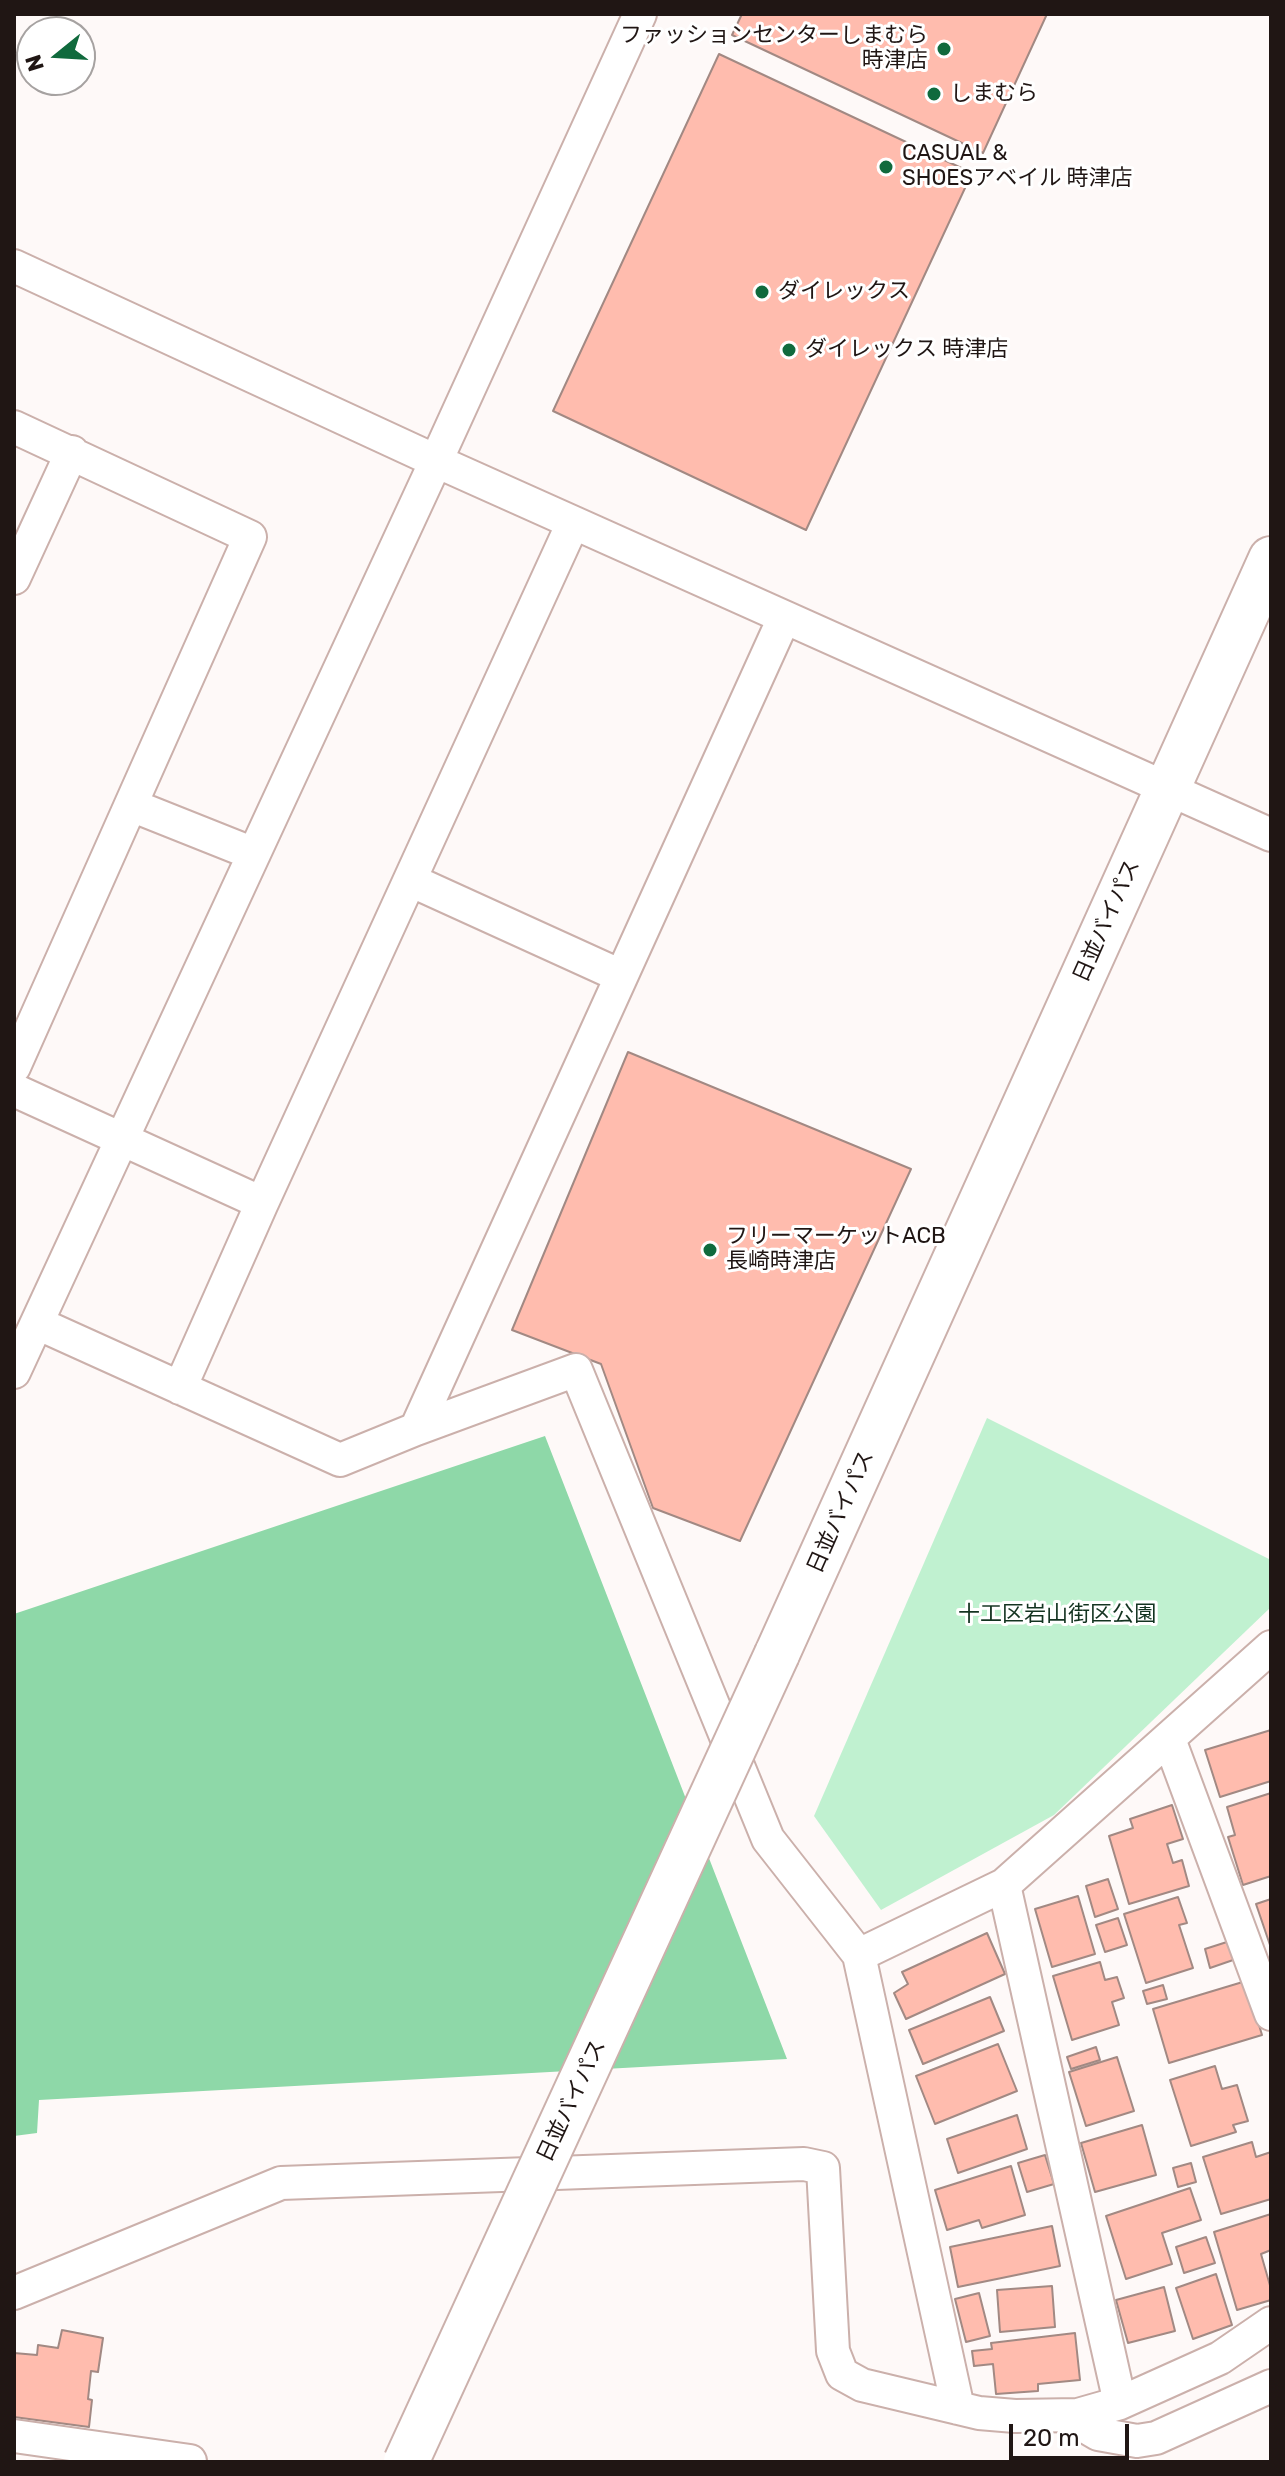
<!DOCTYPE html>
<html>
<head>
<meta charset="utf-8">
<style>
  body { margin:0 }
  #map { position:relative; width:1285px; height:2476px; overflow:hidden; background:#fef9f8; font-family:Rubik,sans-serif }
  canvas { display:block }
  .frame { position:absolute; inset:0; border:16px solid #201614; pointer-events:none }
  .north { position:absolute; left:16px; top:16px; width:80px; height:80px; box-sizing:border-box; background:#fff; border:2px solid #a6a2a1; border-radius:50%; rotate:252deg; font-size:22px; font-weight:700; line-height:32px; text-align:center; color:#201614 }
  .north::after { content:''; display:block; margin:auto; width:28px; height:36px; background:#106a3d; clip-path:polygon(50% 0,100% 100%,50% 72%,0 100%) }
  .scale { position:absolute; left:1009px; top:2424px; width:120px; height:36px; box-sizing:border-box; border:4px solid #201614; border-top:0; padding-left:10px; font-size:24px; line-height:28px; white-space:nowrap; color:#201614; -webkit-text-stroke:6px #fff; paint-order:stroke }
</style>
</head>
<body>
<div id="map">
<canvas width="1285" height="2476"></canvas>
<div class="frame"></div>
<div class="north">N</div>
<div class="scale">20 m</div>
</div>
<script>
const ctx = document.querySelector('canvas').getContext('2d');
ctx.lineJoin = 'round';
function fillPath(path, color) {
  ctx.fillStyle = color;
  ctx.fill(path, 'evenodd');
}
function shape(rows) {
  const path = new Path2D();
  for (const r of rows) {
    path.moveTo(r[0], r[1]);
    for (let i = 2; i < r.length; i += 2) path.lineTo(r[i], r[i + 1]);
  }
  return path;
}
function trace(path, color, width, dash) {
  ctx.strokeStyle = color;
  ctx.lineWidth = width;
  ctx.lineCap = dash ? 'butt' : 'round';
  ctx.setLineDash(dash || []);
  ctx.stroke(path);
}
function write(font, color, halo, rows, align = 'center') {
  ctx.font = font + ' Rubik,"Noto Sans JP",sans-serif';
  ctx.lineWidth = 6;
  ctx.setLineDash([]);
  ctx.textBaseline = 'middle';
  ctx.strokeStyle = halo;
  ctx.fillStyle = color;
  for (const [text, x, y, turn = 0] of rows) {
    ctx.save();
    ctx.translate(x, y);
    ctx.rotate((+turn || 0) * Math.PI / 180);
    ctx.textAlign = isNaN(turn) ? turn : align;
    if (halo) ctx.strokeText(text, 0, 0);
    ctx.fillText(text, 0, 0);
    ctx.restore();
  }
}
fillPath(shape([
  [987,1418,1271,1560,1271,1607,1054,1815,881,1910,814,1816]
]), '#c0f1d0');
fillPath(shape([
  [545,1436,787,2059,39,2100,37,2133,14,2136,14,1614]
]), '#8ed8a8');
const building = shape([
  [742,14,1047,14,983,153,732,35,742,14],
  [719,54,972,173,806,530,553,411,719,54],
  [628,1052,911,1169,740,1541,653,1508,601,1364,512,1330,628,1052],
  [1271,1730,1271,1781,1220,1797,1205,1750,1271,1730],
  [1271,1793,1271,1876,1243,1885,1228,1837,1235,1835,1227,1807,1271,1793],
  [1172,1805,1183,1839,1167,1844,1173,1863,1182,1860,1189,1886,1129,1904,1109,1836,1133,1828,1130,1819,1172,1805],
  [1108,1879,1118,1909,1095,1917,1086,1886,1108,1879],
  [1078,1896,1095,1954,1052,1967,1035,1909,1078,1896],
  [1178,1897,1187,1923,1179,1925,1193,1968,1146,1983,1124,1914,1178,1897],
  [1271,1899,1271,1948,1256,1904,1271,1899],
  [1118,1918,1127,1945,1105,1952,1096,1925,1118,1918],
  [987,1933,1005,1974,906,2019,894,1993,908,1984,902,1972,987,1933],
  [1230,1941,1236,1959,1210,1968,1205,1949,1230,1941],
  [1100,1962,1105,1980,1117,1977,1124,1998,1112,2002,1119,2025,1072,2040,1053,1976,1100,1962],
  [1246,1981,1262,2035,1169,2063,1153,2009,1246,1981],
  [1163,1985,1167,1999,1147,2004,1143,1991,1163,1985],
  [990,1997,1004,2031,923,2064,909,2030,990,1997],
  [998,2044,1017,2091,935,2124,916,2076,998,2044],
  [1096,2047,1100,2060,1071,2069,1067,2057,1096,2047],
  [1117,2057,1134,2111,1086,2126,1069,2072,1117,2057],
  [1215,2066,1222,2089,1237,2085,1248,2121,1233,2125,1236,2132,1191,2146,1170,2080,1215,2066],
  [1017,2115,1027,2149,958,2173,947,2139,1017,2115],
  [1142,2125,1156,2175,1095,2192,1081,2143,1142,2125],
  [1252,2142,1256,2157,1271,2152,1271,2199,1221,2214,1203,2157,1252,2142],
  [1045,2155,1054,2184,1027,2192,1018,2163,1045,2155],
  [1191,2163,1196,2182,1178,2187,1173,2168,1191,2163],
  [1011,2166,1025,2215,982,2228,979,2220,947,2230,935,2190,1011,2166],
  [1190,2188,1201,2220,1162,2233,1172,2264,1126,2279,1106,2216,1190,2188],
  [1271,2214,1271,2250,1261,2254,1271,2289,1271,2300,1237,2310,1214,2232,1271,2214],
  [1052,2226,1060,2266,958,2287,950,2247,1052,2226],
  [1206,2237,1215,2263,1184,2273,1176,2247,1206,2237],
  [1216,2274,1232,2325,1193,2339,1176,2288,1216,2274],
  [1052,2286,1055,2327,1000,2332,997,2290,1052,2286],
  [1164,2287,1175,2331,1128,2343,1116,2300,1164,2287],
  [979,2293,990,2336,966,2342,955,2299,979,2293],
  [62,2330,103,2338,98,2372,91,2371,88,2399,92,2400,89,2427,14,2417,14,2353,37,2355,38,2345,58,2348,62,2330],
  [1075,2333,1080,2380,1038,2384,1038,2391,996,2394,993,2364,974,2366,972,2351,992,2349,991,2343,1075,2333]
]);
fillPath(building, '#ffbcae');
trace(building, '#a28983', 2);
const street = shape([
  [14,266,436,461,1271,835],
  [14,427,250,537,14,1067],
  [14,578,72,452],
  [131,805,254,854],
  [410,880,621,976],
  [14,1090,262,1203,573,523],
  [37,1323,340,1460,416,1429,784,618],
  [14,1372,436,461,640,14],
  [180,1388,262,1203],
  [416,1429,576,1370,768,1839,859,1955],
  [1169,1739,1271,2014],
  [1004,1885,1120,2403],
  [14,2293,281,2183,804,2164,823,2168,833,2351,842,2374,862,2385,979,2413,1015,2416,1078,2415,1120,2403,1220,2358,1271,2323],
  [958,2408,859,1955,1004,1885,1271,1647],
  [1078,2415,1086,2427,1098,2434,1137,2441,1156,2438,1271,2386],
  [14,2436,190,2461]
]);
const highway = shape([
  [777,1654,1271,559]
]);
trace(street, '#cbb0ab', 36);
trace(highway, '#cbb0ab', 48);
trace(street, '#fff', 32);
trace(highway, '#fff', 44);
const highwayBridge = shape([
  [406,2462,777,1654]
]);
trace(highwayBridge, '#cbb0ab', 48, []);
trace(highwayBridge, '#fff', 44);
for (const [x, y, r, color] of [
  [944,49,8,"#106a3d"],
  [934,94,8,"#106a3d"],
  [886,167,8,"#106a3d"],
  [762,292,8,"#106a3d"],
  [789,350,8,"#106a3d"],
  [710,1250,8,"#106a3d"]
]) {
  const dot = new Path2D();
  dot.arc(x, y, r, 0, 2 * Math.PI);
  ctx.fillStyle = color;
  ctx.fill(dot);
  trace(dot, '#fff', 3);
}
write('22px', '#201614', '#fff', [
  ["ファッションセンターしまむら",928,36,"right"],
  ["時津店",928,61,"right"],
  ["しまむら",950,94],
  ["CASUAL &",902,154],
  ["SHOESアベイル 時津店",902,179],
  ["ダイレックス",778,292],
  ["ダイレックス 時津店",805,350],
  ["フリーマーケットACB",726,1237],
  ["長崎時津店",726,1262]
], 'left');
write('22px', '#201614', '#fff', [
  ["日並バイパス",1107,921,-66],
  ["日並バイパス",841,1512,-66],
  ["日並バイパス",572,2101,-65]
]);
write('22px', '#133320', '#fff', [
  ["十工区岩山街区公園",1057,1615]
]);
</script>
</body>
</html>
